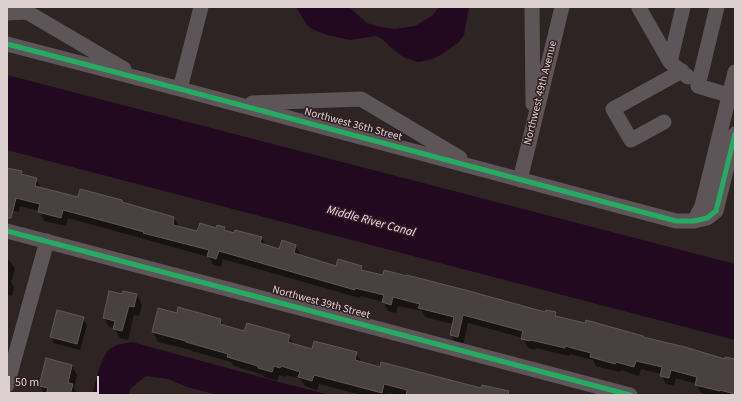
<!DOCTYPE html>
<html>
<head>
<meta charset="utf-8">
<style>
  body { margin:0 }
  #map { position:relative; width:742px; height:402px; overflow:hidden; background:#2e2424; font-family:"Source Sans 3",sans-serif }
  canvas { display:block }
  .frame { position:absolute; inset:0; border:8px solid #ddd0d1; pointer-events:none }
  .scale { position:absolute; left:8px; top:376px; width:91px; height:18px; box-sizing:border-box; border:2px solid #ddd0d1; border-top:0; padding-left:5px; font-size:12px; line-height:14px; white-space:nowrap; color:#ddd0d1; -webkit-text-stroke:3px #322021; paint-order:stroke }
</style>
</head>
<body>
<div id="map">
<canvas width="742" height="402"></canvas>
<div class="frame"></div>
<div class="scale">50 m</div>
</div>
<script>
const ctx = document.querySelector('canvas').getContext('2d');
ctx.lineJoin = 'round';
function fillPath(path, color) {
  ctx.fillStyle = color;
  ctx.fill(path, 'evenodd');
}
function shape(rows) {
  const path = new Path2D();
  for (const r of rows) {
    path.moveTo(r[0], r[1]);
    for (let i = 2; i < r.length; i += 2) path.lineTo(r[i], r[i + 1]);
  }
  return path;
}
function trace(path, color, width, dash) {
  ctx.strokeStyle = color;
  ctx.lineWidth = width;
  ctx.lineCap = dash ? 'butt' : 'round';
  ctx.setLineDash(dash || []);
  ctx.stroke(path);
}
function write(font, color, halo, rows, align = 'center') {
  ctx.font = font + ' "Source Sans 3",sans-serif';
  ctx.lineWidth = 3;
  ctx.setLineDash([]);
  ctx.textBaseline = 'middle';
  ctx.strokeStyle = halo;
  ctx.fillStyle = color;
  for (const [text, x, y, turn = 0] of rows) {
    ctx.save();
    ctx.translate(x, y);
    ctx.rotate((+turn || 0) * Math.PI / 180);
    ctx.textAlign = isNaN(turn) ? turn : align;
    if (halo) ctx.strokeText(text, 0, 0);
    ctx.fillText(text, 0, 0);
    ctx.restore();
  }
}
fillPath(shape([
  [296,7,349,7,367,23,380,27,395,29,415,26,432,16,439,7,469,7,464,35,459,42,439,56,429,60,418,62,403,57,390,47,382,39,376,36,350,40,328,35,314,30,307,25],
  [7,75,735,264,735,340,7,150],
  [132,342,275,381,330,395,218,395,187,387,168,379,146,376,131,388,128,395,92,395,100,366,107,351,116,345]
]), '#22091f');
fillPath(shape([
  [7,169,21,172,23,176,36,179,41,188,79,198,122,201,124,204,174,218,179,227,198,232,224,228,227,232,235,234,262,238,266,246,280,250,295,245,300,254,300,256,337,267,361,267,364,272,546,313,555,313,558,318,725,360,735,360,735,395,709,395,701,393,696,384,676,378,674,386,666,384,661,374,641,369,639,376,621,370,620,372,596,366,593,360,570,354,569,356,536,348,535,350,528,348,523,338,468,323,463,345,456,344,451,335,453,324,425,317,422,311,398,306,396,313,388,311,383,302,360,296,360,298,223,259,221,267,213,265,209,257,68,218,66,226,44,221,40,211,20,206,19,212,7,209],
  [7,259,9,260,15,269,11,282,14,287,12,296,8,295,7,297],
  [137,295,142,305,139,316,134,315,128,340,120,338,114,328,109,327,104,318,123,296],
  [159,309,178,314,221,320,224,326,245,332,289,336,294,345,313,350,356,353,362,363,380,368,481,390,482,386,516,395,397,395,389,393,389,395,361,395,319,384,317,390,305,386,301,379,286,375,286,377,279,375,277,381,264,377,263,375,234,366,231,362,192,351,191,350,158,342,153,332],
  [83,318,87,325,80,350,54,343,51,337],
  [72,366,77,375,74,388,78,395,45,395,40,386]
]), '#0007');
const building = shape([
  [7,168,22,171,21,174,37,178,35,186,78,197,80,189,122,200,122,202,174,217,173,225,197,231,200,223,216,228,217,225,225,227,224,230,234,233,235,230,262,237,260,243,279,249,282,240,296,245,294,253,336,266,338,259,362,266,361,270,383,275,384,270,407,276,407,275,469,291,545,312,546,310,556,312,555,316,585,323,586,320,643,336,643,337,685,347,725,359,725,357,735,359,735,394,720,390,720,391,695,385,697,377,671,370,669,378,660,376,662,367,636,361,634,367,616,362,615,364,590,357,591,353,565,346,565,348,531,340,530,341,521,339,523,331,463,315,458,337,450,335,454,317,418,308,420,304,393,297,391,305,382,302,384,295,355,288,355,290,219,251,216,259,207,256,209,250,143,233,144,232,108,222,63,210,61,218,38,212,40,204,16,198,11,218,7,218,7,168],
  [109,291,122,294,123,291,137,294,134,307,129,306,122,331,113,329,115,321,103,318,109,291],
  [178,307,221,319,220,324,244,331,247,323,290,335,288,342,312,349,314,341,357,352,355,360,380,367,381,362,481,388,482,385,509,391,508,395,406,395,407,390,384,384,382,393,314,375,312,381,298,377,300,372,281,366,280,368,274,366,272,372,258,368,258,366,227,357,228,354,186,342,186,341,152,332,158,308,177,313,178,307],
  [57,310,84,317,77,344,50,337,57,310],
  [46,358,72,365,68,383,73,384,70,395,46,395,48,388,39,386,46,358]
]);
fillPath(building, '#494140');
trace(building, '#605756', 1);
trace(shape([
  [532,7,533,104],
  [641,7,639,8,670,62],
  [683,7,670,62,688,77],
  [717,7,698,86,735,97],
  [7,13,27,12,124,69],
  [7,44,180,89,676,221,694,221,707,218,716,211,735,134],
  [180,89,201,7],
  [252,103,361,99,460,158],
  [664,122,631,140,613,109,682,71],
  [520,180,562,7],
  [694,221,702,206,735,72],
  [7,231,630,395],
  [7,385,47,241]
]), '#5d5558', 15);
trace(shape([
  [7,44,180,89,676,221,694,221,707,218,716,211,735,134],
  [7,231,630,395]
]), '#26ab63', 5);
write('11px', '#ddd0d1', '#322021', [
  ["Northwest 49th Avenue",541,93,-76],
  ["Northwest 36th Street",353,125,15],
  ["Northwest 39th Street",321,303,15]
]);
write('italic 12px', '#f8d5f1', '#322021', [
  ["Middle River Canal",371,222,15]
]);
</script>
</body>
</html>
